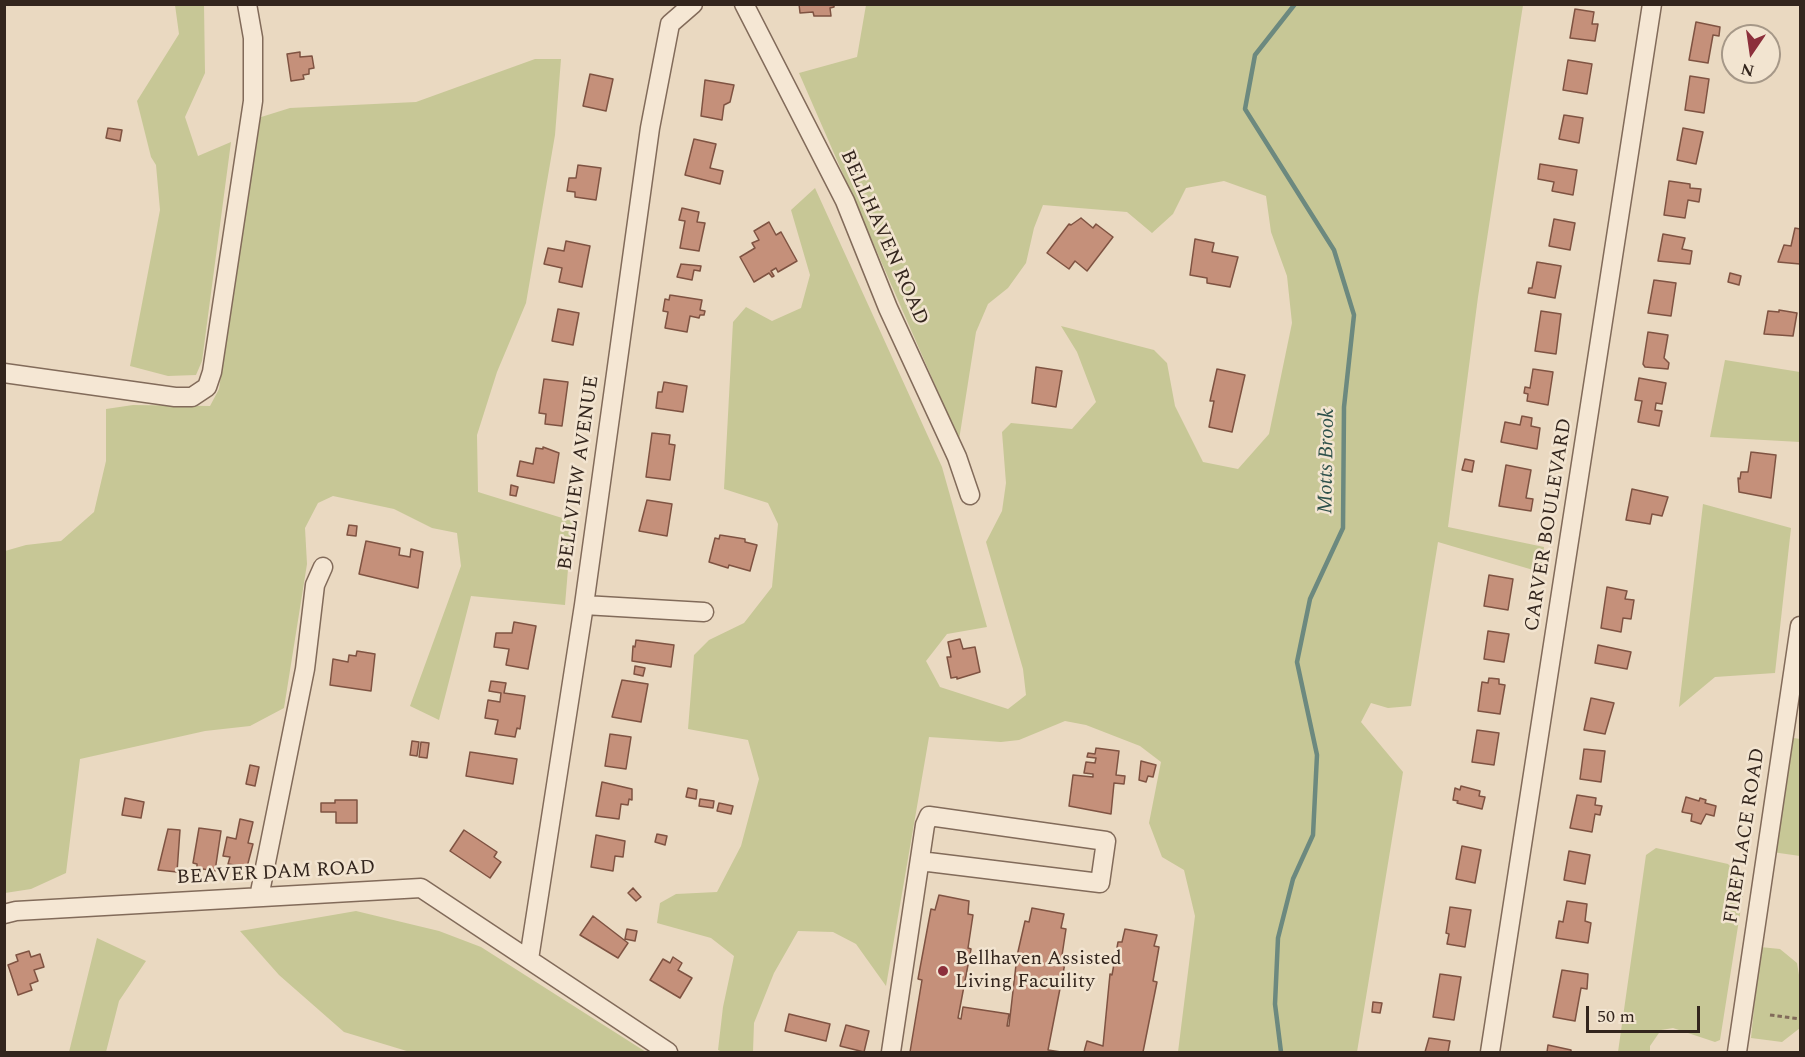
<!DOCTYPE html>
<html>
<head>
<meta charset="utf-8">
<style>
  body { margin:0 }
  #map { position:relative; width:1805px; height:1057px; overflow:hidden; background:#ead9c1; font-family:Spectral,serif }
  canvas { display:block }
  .frame { position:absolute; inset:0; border:6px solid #33251d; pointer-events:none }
  .north { position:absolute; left:1721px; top:24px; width:60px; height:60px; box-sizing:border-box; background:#f2e4d0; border:2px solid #a69888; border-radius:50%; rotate:193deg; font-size:16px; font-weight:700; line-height:24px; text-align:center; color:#33251d }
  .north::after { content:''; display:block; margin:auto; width:21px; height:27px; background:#8c2f3b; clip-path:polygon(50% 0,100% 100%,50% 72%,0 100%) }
  .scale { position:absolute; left:1586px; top:1006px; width:114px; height:27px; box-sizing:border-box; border:3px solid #33251d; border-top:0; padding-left:8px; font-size:18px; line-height:21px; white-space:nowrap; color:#33251d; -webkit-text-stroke:4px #f2e4d0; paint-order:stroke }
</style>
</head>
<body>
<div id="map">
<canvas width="1805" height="1057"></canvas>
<div class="frame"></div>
<div class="north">N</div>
<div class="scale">50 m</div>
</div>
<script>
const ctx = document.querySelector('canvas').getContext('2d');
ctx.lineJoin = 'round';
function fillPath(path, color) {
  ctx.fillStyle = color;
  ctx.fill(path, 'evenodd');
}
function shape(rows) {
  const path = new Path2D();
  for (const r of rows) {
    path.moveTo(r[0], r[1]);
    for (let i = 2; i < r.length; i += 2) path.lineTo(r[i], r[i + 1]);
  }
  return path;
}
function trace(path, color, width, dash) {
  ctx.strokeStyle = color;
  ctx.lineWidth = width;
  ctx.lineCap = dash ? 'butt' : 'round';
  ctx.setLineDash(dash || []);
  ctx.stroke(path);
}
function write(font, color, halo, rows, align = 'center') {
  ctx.font = font + ' Spectral,serif';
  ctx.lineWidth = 5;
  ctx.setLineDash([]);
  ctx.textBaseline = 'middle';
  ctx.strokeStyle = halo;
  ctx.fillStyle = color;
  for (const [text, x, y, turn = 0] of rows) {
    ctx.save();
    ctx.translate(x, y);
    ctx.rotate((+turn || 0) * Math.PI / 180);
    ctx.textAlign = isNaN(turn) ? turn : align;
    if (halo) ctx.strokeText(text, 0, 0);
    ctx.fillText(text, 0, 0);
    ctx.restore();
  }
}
fillPath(shape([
  [175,5,204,5,205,73,185,117,198,156,231,142,202,361,196,375,168,376,130,366,160,210,156,165,151,157,137,101,179,34],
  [866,5,1523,5,1478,297,1448,527,1544,547,1540,572,1438,542,1411,706,1388,708,1371,703,1361,722,1403,772,1357,1052,1178,1052,1195,916,1184,870,1162,857,1149,823,1161,762,1140,746,1086,725,1065,721,1019,740,1001,742,929,737,886,986,856,944,833,932,798,931,774,973,754,1023,753,1052,723,1052,718,1050,723,1007,734,956,711,938,657,923,660,903,676,894,717,892,741,846,759,779,748,740,688,729,694,655,709,640,744,623,772,587,778,524,768,503,724,489,733,322,746,307,772,321,801,308,810,275,791,210,815,188,942,467,987,627,947,634,926,661,940,687,1008,709,1026,695,1023,669,986,542,1002,511,1006,483,1002,432,1011,423,1072,429,1096,402,1077,352,1061,326,1154,350,1167,363,1175,406,1203,462,1238,469,1269,434,1292,323,1287,276,1271,232,1266,196,1224,181,1186,188,1173,214,1152,233,1127,212,1043,205,1034,228,1026,263,1008,288,988,304,976,332,959,440,799,73,857,57],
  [535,59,561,59,555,135,526,303,497,372,477,435,478,492,572,521,565,605,471,596,439,720,410,706,461,566,457,533,432,528,394,509,333,496,318,503,305,528,307,564,284,708,250,726,205,731,80,759,66,873,31,889,5,893,5,551,26,545,61,541,94,512,106,461,106,409,133,405,210,406,219,389,258,118,290,108,416,102],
  [1725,360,1800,372,1800,442,1710,437],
  [1703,504,1791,528,1775,673,1715,677,1679,707],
  [1788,737,1800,739,1800,856,1772,852],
  [1656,848,1728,864,1745,882,1720,1040,1715,1042,1673,1028,1661,1030,1650,1046,1650,1052,1618,1052,1646,855],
  [356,911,439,931,481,947,646,1052,410,1052,344,1032,279,975,240,931],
  [97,938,146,961,119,1001,106,1052,69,1052],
  [1760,947,1780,949,1797,963,1800,981,1800,1028,1782,1042,1751,1038]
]), '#c7c796');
trace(shape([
  [1281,1052,1275,1004,1278,938,1293,879,1313,835,1317,755,1297,662,1310,599,1343,528,1344,407,1354,315,1334,250,1245,109,1255,55,1295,4]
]), '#6c897f', 4.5);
const building = shape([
  [799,4,834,4,834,7,830,8,831,16,814,16,813,12,800,13,799,4],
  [1575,9,1594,12,1592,24,1598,24,1595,41,1570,38,1575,9],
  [1696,22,1720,27,1719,36,1713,35,1708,63,1689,60,1696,22],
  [300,52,300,57,312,56,314,68,309,69,309,74,303,75,304,79,291,81,287,54,300,52],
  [1568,60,1592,64,1587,94,1563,90,1568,60],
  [590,74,613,79,606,111,583,106,590,74],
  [1690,76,1709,79,1704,113,1685,110,1690,76],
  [705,80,734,85,730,102,724,105,722,120,701,116,705,80],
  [1564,115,1583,118,1579,143,1559,139,1564,115],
  [108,128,122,130,120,141,106,138,108,128],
  [1683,128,1703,132,1696,164,1677,160,1683,128],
  [694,139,716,144,710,168,723,171,720,184,685,175,694,139],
  [1540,164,1577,170,1573,195,1552,191,1554,182,1538,179,1540,164],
  [578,165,601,168,596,200,575,197,575,192,567,191,569,178,576,178,578,165],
  [1669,181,1690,184,1690,188,1701,189,1699,202,1688,200,1685,218,1664,215,1669,181],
  [682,208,699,212,697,222,705,223,699,251,680,248,685,221,679,220,682,208],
  [1081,218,1093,228,1096,224,1113,237,1087,271,1075,261,1069,269,1047,253,1069,224,1071,225,1081,218],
  [1554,219,1575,223,1570,250,1549,246,1554,219],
  [769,222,776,235,781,232,797,261,778,272,776,268,771,271,774,276,772,277,769,273,754,282,740,257,755,248,752,243,759,240,754,231,769,222],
  [1795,228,1800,229,1800,264,1778,262,1784,245,1791,246,1795,228],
  [1663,234,1685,238,1682,249,1692,251,1690,264,1658,261,1663,234],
  [1195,239,1214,243,1212,252,1238,257,1230,287,1207,283,1207,278,1190,275,1195,239],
  [566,241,590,246,582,287,559,282,562,268,544,264,548,248,564,251,566,241],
  [1537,262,1561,266,1555,298,1528,293,1529,288,1532,288,1537,262],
  [681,264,701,266,700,271,694,270,692,280,677,277,681,264],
  [1730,273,1741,276,1739,285,1728,282,1730,273],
  [1654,280,1676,283,1671,316,1648,313,1654,280],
  [670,295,702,300,700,310,705,311,704,315,700,315,699,318,690,316,687,332,665,328,668,312,663,311,665,299,669,300,670,295],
  [558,309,579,313,573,345,552,341,558,309],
  [1779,310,1797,313,1793,336,1764,334,1768,311,1779,312,1779,310],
  [1541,311,1561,314,1556,354,1535,351,1541,311],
  [1648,332,1668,335,1664,358,1669,363,1668,369,1645,367,1643,364,1648,332],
  [1036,367,1062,371,1056,407,1032,403,1036,367],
  [1217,369,1245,375,1232,432,1209,427,1214,401,1210,401,1217,369],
  [1533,369,1553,372,1548,405,1527,401,1528,394,1524,393,1525,387,1530,388,1533,369],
  [1639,378,1666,383,1662,404,1656,403,1655,410,1662,411,1659,426,1638,422,1642,401,1635,400,1639,378],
  [544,379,568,382,562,426,545,424,546,414,539,413,544,379],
  [664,382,687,386,683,412,656,408,658,392,662,392,664,382],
  [1522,416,1532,418,1531,426,1540,428,1537,449,1501,442,1505,422,1520,425,1522,416],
  [652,433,670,435,669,444,675,445,670,480,646,477,652,433],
  [543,447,559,453,554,483,517,476,520,461,533,464,536,448,543,449,543,447],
  [1751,452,1776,455,1771,498,1739,492,1738,478,1740,479,1741,472,1748,472,1751,452],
  [1465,459,1474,461,1472,472,1462,470,1465,459],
  [1506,465,1531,470,1526,498,1533,499,1531,511,1499,506,1506,465],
  [511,485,518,487,516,496,510,495,511,485],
  [1632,489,1668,497,1662,516,1652,514,1650,524,1626,520,1632,489],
  [647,500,672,504,667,536,639,531,647,500],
  [349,525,357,526,356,536,347,535,349,525],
  [720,535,745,539,745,542,757,545,750,571,729,565,728,568,709,562,715,538,719,539,720,535],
  [366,541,400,548,399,555,410,557,411,549,423,552,418,588,359,574,366,541],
  [1489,575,1513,579,1508,610,1484,606,1489,575],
  [1607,587,1627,591,1625,599,1634,600,1631,619,1623,618,1621,632,1601,628,1607,587],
  [514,622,536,626,528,669,506,665,509,649,494,647,496,633,512,633,514,622],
  [1488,631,1509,634,1504,662,1484,659,1488,631],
  [960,639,963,649,975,647,980,672,957,679,957,677,951,678,947,657,951,657,948,642,960,639],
  [636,640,674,645,671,667,632,661,633,646,635,647,636,640],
  [1598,645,1631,652,1627,669,1595,663,1598,645],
  [357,651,375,654,371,691,330,685,333,659,348,662,349,655,356,656,357,651],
  [635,666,645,668,643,676,634,674,635,666],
  [1489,678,1499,679,1499,684,1505,685,1500,714,1478,711,1482,682,1488,683,1489,678],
  [622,680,648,684,641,722,612,717,622,680],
  [491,681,506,683,504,693,525,696,520,729,517,728,515,737,495,734,498,720,485,718,488,700,500,702,501,693,489,691,491,681],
  [1591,698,1614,703,1605,734,1584,730,1591,698],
  [1477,730,1499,733,1494,765,1472,762,1477,730],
  [610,734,631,737,626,769,605,766,610,734],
  [412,741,419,742,417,756,410,755,412,741],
  [421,742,429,743,427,758,419,757,421,742],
  [1096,748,1119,751,1116,775,1125,776,1124,784,1114,783,1111,814,1069,806,1073,775,1093,777,1093,774,1084,773,1086,762,1095,763,1096,758,1087,757,1088,753,1095,754,1096,748],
  [1584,749,1605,751,1601,782,1580,779,1584,749],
  [470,752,517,759,513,784,466,776,470,752],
  [1141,761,1156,765,1153,777,1148,776,1146,782,1139,780,1141,761],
  [250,765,259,767,255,786,246,784,250,765],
  [602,782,632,789,632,800,629,799,628,805,621,804,619,819,596,816,602,782],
  [1461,786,1480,791,1479,796,1485,797,1482,809,1457,803,1458,801,1453,800,1455,788,1460,790,1461,786],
  [688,788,697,790,696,799,686,797,688,788],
  [1577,795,1596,798,1595,805,1602,806,1600,815,1595,814,1592,832,1570,828,1577,795],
  [1686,797,1699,801,1700,798,1706,800,1705,803,1716,806,1714,816,1706,814,1701,824,1691,821,1692,814,1682,812,1686,797],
  [125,798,144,802,141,818,122,815,125,798],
  [700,799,714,801,713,808,699,806,700,799],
  [335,800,357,800,357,823,336,823,336,812,321,812,321,803,335,803,335,800],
  [719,803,733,806,731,814,717,811,719,803],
  [240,819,253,822,248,843,253,844,247,867,228,864,230,857,223,856,227,837,236,839,240,819],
  [199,828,221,831,215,871,197,868,197,864,193,863,199,828],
  [168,829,180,830,177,872,158,870,168,829],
  [464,830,497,852,494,857,501,862,490,878,450,851,464,830],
  [657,834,667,836,665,845,655,842,657,834],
  [596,835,625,841,623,857,615,856,613,871,591,867,596,835],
  [1462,846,1481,850,1475,883,1456,879,1462,846],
  [1569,851,1590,855,1585,884,1564,880,1569,851],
  [633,888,641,897,636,901,628,893,633,888],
  [939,895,969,901,968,914,973,915,968,948,971,949,958,1018,961,1019,963,1007,1009,1014,1007,1026,1009,1026,1017,956,1025,921,1029,922,1032,908,1064,914,1061,928,1066,929,1061,962,1065,963,1048,1050,1061,1052,910,1052,922,980,918,979,931,909,935,910,939,895],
  [1567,901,1587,904,1585,921,1591,923,1588,943,1556,938,1559,921,1563,922,1567,901],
  [1450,907,1471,910,1465,947,1447,944,1449,934,1446,933,1450,907],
  [593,916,628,943,618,958,580,935,593,916],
  [627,929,637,931,635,941,625,939,627,929],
  [1125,929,1157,935,1154,946,1159,947,1153,981,1157,982,1143,1052,1084,1052,1087,1041,1103,1046,1110,974,1112,975,1118,942,1122,942,1125,929],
  [29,951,31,957,40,954,44,967,34,970,38,981,30,984,32,990,18,995,8,965,18,961,16,955,29,951],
  [673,957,682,963,678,970,692,978,680,998,650,980,663,959,670,963,673,957],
  [1562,970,1588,974,1587,989,1581,988,1575,1021,1553,1017,1562,970],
  [1440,974,1461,977,1454,1020,1433,1017,1440,974],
  [1373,1002,1382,1003,1380,1013,1372,1012,1373,1002],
  [789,1014,830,1024,826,1041,785,1031,789,1014],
  [846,1025,869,1031,864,1052,840,1046,846,1025],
  [1429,1038,1450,1041,1448,1052,1425,1052,1429,1038],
  [1548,1045,1571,1050,1571,1052,1547,1052,1548,1045]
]);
fillPath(building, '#c5907a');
trace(building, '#7f5342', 1.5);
const minor = shape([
  [744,4,845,201,888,308,957,457,970,495],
  [4,373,175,397,192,397,207,387,212,372,253,101,253,38,247,4],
  [584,605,704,612],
  [259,897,305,669,315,585,323,567],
  [4,914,16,911,421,888,668,1052],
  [529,959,584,605,650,128,670,24,693,4],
  [891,1052,925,825,929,816,1106,841,1100,883,920,861],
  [1490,1052,1652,4],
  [1737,1052,1800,626]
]);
trace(minor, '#826b5a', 21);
trace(shape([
  [1770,1015,1800,1019]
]), '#826b5a', 3, [4.5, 3]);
trace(minor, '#f5e7d4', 18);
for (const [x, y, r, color] of [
  [943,971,6,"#8c2f3b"]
]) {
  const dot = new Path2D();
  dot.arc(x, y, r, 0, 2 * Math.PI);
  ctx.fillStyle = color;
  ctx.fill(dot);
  trace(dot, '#f2e4d0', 2);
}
write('20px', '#33251d', '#f2e4d0', [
  ["BELLHAVEN ROAD",883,238,66],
  ["BELLVIEW AVENUE",580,473,-82],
  ["CARVER BOULEVARD",1550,525,-81],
  ["FIREPLACE ROAD",1746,836,-81],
  ["BEAVER DAM ROAD",276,874,-3]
]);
write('20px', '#33251d', '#f2e4d0', [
  ["Bellhaven Assisted",955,960],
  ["Living Facuility",955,983]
], 'left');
write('italic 21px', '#2e514b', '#f2e4d0', [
  ["Motts Brook",1328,461,-89]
]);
</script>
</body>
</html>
